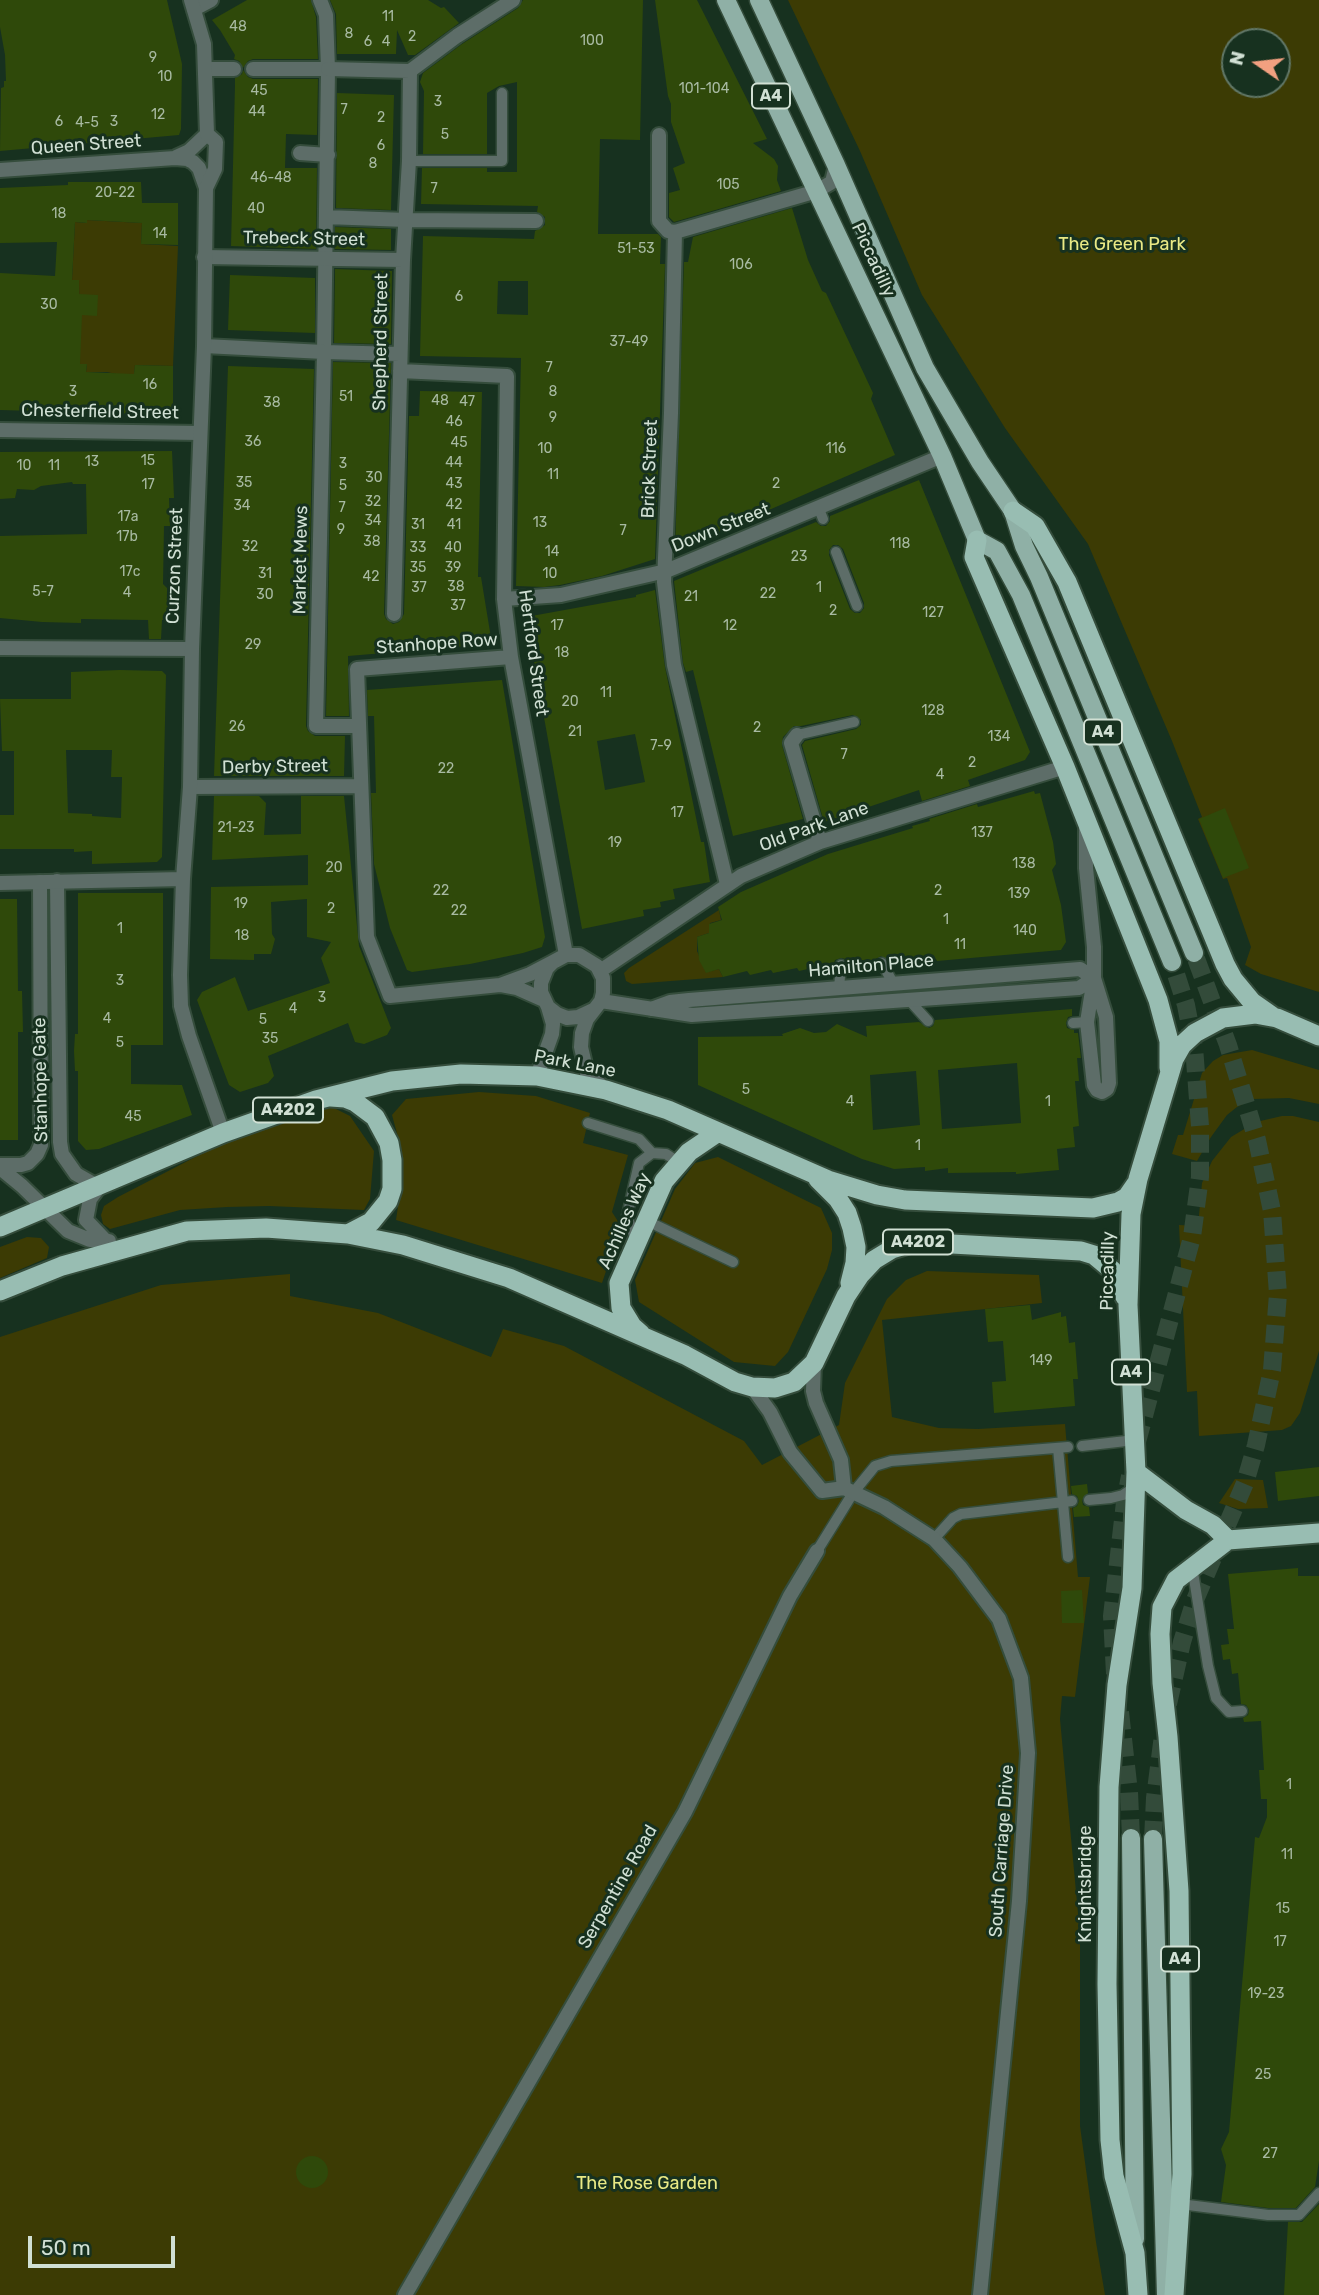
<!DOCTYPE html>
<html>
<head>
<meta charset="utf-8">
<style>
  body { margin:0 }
  #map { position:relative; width:1319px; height:2295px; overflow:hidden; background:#17311f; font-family:Rubik,sans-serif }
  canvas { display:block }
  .north { position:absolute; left:1221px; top:28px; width:70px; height:70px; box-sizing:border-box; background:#17311f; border:2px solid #617767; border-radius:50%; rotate:284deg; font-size:19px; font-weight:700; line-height:28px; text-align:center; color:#d1e0d4 }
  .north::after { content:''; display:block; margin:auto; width:24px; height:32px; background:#f2a080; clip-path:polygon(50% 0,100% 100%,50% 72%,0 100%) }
  .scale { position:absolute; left:28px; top:2236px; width:147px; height:32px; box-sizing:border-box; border:4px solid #d1e0d4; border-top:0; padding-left:9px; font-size:21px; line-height:24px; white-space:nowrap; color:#d1e0d4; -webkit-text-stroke:5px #17311f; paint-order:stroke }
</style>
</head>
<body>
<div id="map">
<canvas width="1319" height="2295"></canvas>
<div class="north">N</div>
<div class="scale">50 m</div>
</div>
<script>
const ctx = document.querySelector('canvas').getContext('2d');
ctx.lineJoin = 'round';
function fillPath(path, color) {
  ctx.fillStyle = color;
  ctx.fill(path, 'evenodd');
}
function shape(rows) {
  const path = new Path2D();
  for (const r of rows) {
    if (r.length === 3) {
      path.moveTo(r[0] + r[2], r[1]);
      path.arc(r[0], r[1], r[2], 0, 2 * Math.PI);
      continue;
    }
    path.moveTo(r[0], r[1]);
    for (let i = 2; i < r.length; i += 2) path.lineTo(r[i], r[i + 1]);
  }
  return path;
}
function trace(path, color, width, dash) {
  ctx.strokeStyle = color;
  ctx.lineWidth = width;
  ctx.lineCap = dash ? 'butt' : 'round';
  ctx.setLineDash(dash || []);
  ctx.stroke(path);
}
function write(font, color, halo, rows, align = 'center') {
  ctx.font = font + ' Rubik,sans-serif';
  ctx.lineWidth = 6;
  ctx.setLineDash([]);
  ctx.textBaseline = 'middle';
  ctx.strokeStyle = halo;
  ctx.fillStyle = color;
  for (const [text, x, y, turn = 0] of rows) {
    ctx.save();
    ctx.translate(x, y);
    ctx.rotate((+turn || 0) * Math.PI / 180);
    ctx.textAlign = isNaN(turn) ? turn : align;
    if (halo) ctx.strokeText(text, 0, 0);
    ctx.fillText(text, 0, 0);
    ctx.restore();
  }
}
fillPath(shape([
  [788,0,1319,0,1319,992,1261,974,1245,965,1251,947,1227,878,1223,879,1198,819,1202,817,1172,741,1088,544,1005,428,922,295,860,151],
  [1235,42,1277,42,1277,84,1235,84],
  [87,220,142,223,141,244,178,246,173,366,135,365,134,378,107,372,86,372,87,364,80,364,79,281,72,280,75,222,86,223],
  [719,910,721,920,710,923,709,933,697,937,697,951,706,972,719,969,723,977,632,984,626,981,624,973,629,968],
  [1252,1050,1319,1070,1319,1104,1289,1098,1253,1099,1237,1107,1227,1115,1211,1137,1197,1161,1172,1154,1178,1135,1183,1135,1202,1073,1213,1061,1223,1055],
  [479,1092,536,1096,590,1113,583,1143,628,1155,612,1212,621,1226,602,1283,396,1220,403,1172,398,1137,392,1115,406,1099],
  [332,1107,350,1116,374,1151,370,1199,364,1210,269,1206,227,1207,180,1210,110,1229,103,1224,101,1215,104,1206,118,1197,232,1138],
  [1282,1116,1293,1116,1319,1122,1319,1351,1300,1413,1291,1426,1282,1430,1199,1436,1197,1391,1187,1392,1179,1225,1198,1226,1202,1183,1212,1161,1231,1137,1256,1122],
  [718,1157,821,1208,832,1233,832,1250,827,1269,788,1352,775,1366,734,1362,639,1302,635,1280,675,1189,695,1163],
  [27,1237,41,1238,49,1247,47,1258,0,1278,0,1247],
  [927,1271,1039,1275,1042,1303,882,1320,892,1417,939,1428,978,1429,1065,1424,1078,1577,1090,1577,1075,1697,1062,1696,1060,1719,1080,1935,1080,2126,1096,2242,1105,2295,0,2295,0,1337,161,1285,290,1274,290,1296,378,1313,491,1357,503,1329,564,1346,744,1441,762,1465,839,1425,845,1383,887,1299,906,1280],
  [1235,1479,1263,1480,1268,1508,1238,1509,1219,1503]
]), '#3c3b04');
fillPath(shape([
  [0,0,167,0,182,64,181,129,179,135,0,151,1,88,4,87,4,81,6,81,5,55,0,27],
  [247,0,311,0,316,17,318,59,253,59,248,61,243,68,239,61,234,59,235,55,220,30,212,20],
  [330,0,428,0,441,8,444,7,459,23,415,55,408,55,397,30,396,54,337,54,336,14],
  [523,0,643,0,640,140,600,139,598,234,658,234,661,237,660,264,665,264,655,559,602,576,560,585,544,587,516,586,521,358,420,356,423,236,534,239,535,231,545,225,545,217,537,212,538,206,421,204,422,168,487,168,487,172,517,172,517,82,499,86,487,93,487,154,423,154,424,91,420,82,423,73,462,44,518,8],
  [498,281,528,281,528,315,497,314],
  [655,0,697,0,767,139,753,143,774,159,778,166,777,180,781,191,674,222,669,217,669,193,680,190,673,168,685,163,671,122,671,104,668,96],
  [243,70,248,77,253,79,318,79,317,135,286,134,285,168,317,168,316,249,231,246,235,85,235,78,242,74],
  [337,93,394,95,391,210,336,208],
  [68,182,141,182,142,203,178,203,178,245,141,244,142,223,87,220,87,223,75,222,72,280,79,280,79,294,98,295,97,316,82,315,80,364,87,364,86,372,134,374,135,365,173,366,173,415,0,410,0,273,55,276,57,242,0,243,0,188,68,185],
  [792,208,808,260,822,291,826,293,873,393,871,399,895,455,675,551,684,262,688,262,693,237],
  [335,227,391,229,391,250,335,249],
  [335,269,392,271,391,344,334,343],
  [230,275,315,278,315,333,228,330],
  [333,362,391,363,384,614,386,619,393,624,399,622,404,614,409,416,419,416,420,391,482,392,478,577,481,577,492,644,348,656,349,716,326,716],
  [228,366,314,369,306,726,308,731,315,736,345,736,344,776,214,776],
  [172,451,174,498,169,498,170,526,164,526,163,584,168,589,169,597,172,600,172,611,169,620,162,620,161,639,149,639,148,620,81,619,81,623,42,622,0,618,0,536,87,534,86,484,73,484,72,482,41,486,34,490,17,489,15,498,0,499,0,452],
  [919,480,1030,752,1025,760,968,780,970,786,922,801,919,790,824,822,802,745,805,741,856,729,861,725,861,720,853,715,801,726,794,726,783,737,782,745,803,819,733,836,693,670,686,672,683,663,674,581,816,522,821,526,826,526,830,521,830,516],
  [833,545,838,545,843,549,864,603,864,608,860,613,855,613,850,609,829,555,829,550],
  [655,590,665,667,701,842,704,842,710,882,673,889,675,899,660,902,661,907,643,910,644,916,582,929,526,617,636,597,636,595],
  [635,734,645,782,605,790,597,741],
  [120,670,162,671,166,675,162,857,157,862,92,864,92,851,74,852,74,849,0,849,0,815,14,815,14,751,2,751,0,699,71,699,71,672],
  [66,750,112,750,111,777,122,777,121,818,92,816,92,814,68,813],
  [502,680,545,937,542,947,523,953,470,964,412,972,407,970,390,928,374,864,371,793,376,793,374,716,368,716,367,690],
  [1034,791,1035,794,1040,793,1053,842,1056,864,1052,870,1061,905,1066,942,1061,950,937,961,936,959,924,961,921,957,898,963,895,959,889,961,881,956,876,959,875,965,872,962,850,967,846,959,841,958,835,960,833,967,824,969,821,966,799,971,797,968,773,973,771,970,750,975,747,971,723,977,719,969,706,973,699,960,697,937,709,933,709,924,722,920,718,907,741,892,828,854,913,828,912,826,930,821,929,819,977,804,978,807],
  [214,796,259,796,266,803,264,835,301,834,301,796,344,796,359,946,391,1028,387,1035,364,1044,355,1042,348,1023,268,1056,274,1076,268,1083,240,1092,229,1085,197,1000,202,992,235,977,248,1011,330,983,321,958,331,942,307,937,307,899,271,902,272,934,275,939,271,954,254,954,254,960,210,959,211,887,308,885,308,855,212,860],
  [1225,808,1249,868,1223,878,1199,819],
  [78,893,163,893,163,1045,131,1045,131,1084,182,1085,192,1115,99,1149,86,1150,78,1141,78,1071,75,1071,74,1051,75,1034,78,1034],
  [0,899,17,899,18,991,22,991,23,1032,18,1032,18,1140,0,1140],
  [1072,1009,1072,1016,1068,1017,1066,1023,1067,1028,1074,1030,1074,1033,1078,1033,1081,1058,1077,1058,1079,1081,1075,1081,1079,1126,1073,1127,1075,1147,1057,1149,1059,1170,1016,1174,1016,1172,948,1173,948,1168,925,1171,925,1167,894,1169,862,1159,698,1085,698,1037,783,1036,782,1034,800,1028,814,1033,826,1032,837,1024,867,1037,866,1026,919,1022,929,1028,933,1026,935,1020],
  [1017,1063,1021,1123,942,1129,938,1070],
  [916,1071,920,1125,873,1130,870,1075],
  [1030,1305,1032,1320,1061,1312,1061,1317,1066,1316,1069,1343,1075,1342,1078,1379,1073,1379,1075,1406,994,1413,992,1382,1006,1381,1003,1341,988,1342,985,1309],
  [1319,1467,1319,1496,1278,1501,1275,1472],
  [1087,1484,1088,1493,1082,1500,1083,1505,1089,1507,1090,1516,1074,1517,1073,1508,1077,1506,1079,1501,1077,1496,1072,1494,1071,1486],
  [1298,1568,1298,1576,1319,1576,1319,2161,1315,2187,1296,2208,1268,2208,1221,2202,1226,2165,1221,2149,1229,2132,1255,1837,1259,1838,1267,1817,1267,1799,1261,1799,1259,1770,1264,1770,1261,1721,1244,1722,1243,1718,1248,1715,1249,1710,1246,1705,1241,1704,1238,1673,1232,1674,1230,1659,1223,1660,1221,1645,1229,1644,1227,1629,1234,1629,1228,1574],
  [1082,1590,1084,1623,1062,1623,1061,1591],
  [312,2172,16],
  [1319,2204,1319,2295,1284,2295,1288,2222,1302,2222]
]), '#2f490a');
trace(shape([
  [1137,1442,1192,1237,1200,1177,1200,1126,1194,1047,1186,1005,1172,962],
  [1115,1674,1112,1616,1125,1502,1130,1476],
  [1168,1704,1182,1642,1195,1600,1245,1483,1256,1445,1272,1370,1278,1294,1272,1211,1257,1140,1228,1045,1194,953],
  [1120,1712,1129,1792,1131,1838],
  [1153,1839,1155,1798,1163,1735]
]), '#334b3a', 18, [18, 9]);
const service = shape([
  [409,161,502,161,502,93],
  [819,509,823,519],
  [836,552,857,606],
  [797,735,854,722],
  [882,963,893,983],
  [839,988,841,965],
  [909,1000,928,1021],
  [1073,1023,1087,1022],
  [588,1123,639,1139,652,1153],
  [645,1220,733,1262],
  [636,1240,627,1216,639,1163,652,1153,666,1154,678,1162],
  [1082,1446,1135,1440],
  [1058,1448,1068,1557],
  [1089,1500,1111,1498,1123,1495,1135,1487],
  [934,1539,953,1518,961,1514,1072,1501],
  [817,1551,853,1493,875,1466,891,1461,1068,1447],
  [1192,1566,1208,1666,1216,1698,1229,1712,1242,1711],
  [1180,2204,1268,2215,1299,2215,1319,2193]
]);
const pedestrian = shape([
  [320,0,326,15,328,69,324,352],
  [206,69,234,69],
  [253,69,328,69],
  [300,153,328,155],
  [326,217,406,220],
  [405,2295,685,1812,790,1596,817,1551]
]);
const minor = shape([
  [194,9,211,0],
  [328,69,410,71],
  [410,71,457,36,513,0],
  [659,135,659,221,668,231,675,232],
  [176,157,189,151,207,134],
  [0,170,175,158,187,159,193,162,199,168,206,188],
  [406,220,536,221],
  [675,232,671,413,664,582,674,665,727,884],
  [675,232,817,191,832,182,836,165],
  [204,257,403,260],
  [204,346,324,352,400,354],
  [324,352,316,726,358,726],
  [400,371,507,376,504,599,511,657,566,955],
  [0,430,200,433],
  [504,599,561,595,666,571,942,456],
  [394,614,403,260,409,161,410,71],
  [0,648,192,649],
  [511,657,357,669,367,937,390,996,500,985,530,974,553,962],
  [797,735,791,743,820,842],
  [190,787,360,786],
  [57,881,60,1142,62,1154,76,1174,99,1187,90,1199,86,1220,106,1241],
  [600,971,741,876,820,842,1065,767],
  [501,985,517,988,544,1000],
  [601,1001,692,1015,1079,988,1094,978],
  [651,1009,670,1002,689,1000,1080,969,1094,978,1106,1017,1109,1083,1107,1089,1102,1092,1097,1090,1094,1085,1087,1022,1094,978,1094,947,1086,868,1086,827],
  [593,1010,578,1017,567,1018,557,1014,548,1007,541,992,541,983,547,968,553,962,566,955,579,955,597,966,603,978,603,993,601,1001,587,1019,582,1033,581,1047,587,1073,605,1089],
  [537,1076,552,1034,553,1024,548,1007],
  [0,1165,21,1165,28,1163,37,1154,41,1145,40,882],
  [0,1168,22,1186,68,1231,90,1240,109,1241],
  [814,1363,813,1391,816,1403,841,1460,844,1488],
  [752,1387,770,1412,790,1452,822,1491,844,1488,884,1507,934,1539,960,1567,999,1619,1021,1678,1028,1753,1019,1901,980,2295]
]);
const tertiary = shape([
  [191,0,204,44,207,134,216,142,215,169,206,188,204,346,192,649,190,787,183,879,180,975,181,1006,189,1036,223,1133],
  [0,883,183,879]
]);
const primary = shape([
  [726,0,942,456,977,540,997,551,1021,595,1172,962],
  [759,0,836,165,925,368,980,462,1013,511,1024,546,1039,577,1194,953],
  [1131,1838,1135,2239],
  [1153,1839,1166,2295]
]);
const trunk = shape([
  [1013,511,1035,526,1067,582,1225,964,1233,979,1252,1002,1272,1016],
  [977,540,974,557,1065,767,1158,1000,1169,1041,1169,1068],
  [331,1097,345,1098,355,1102,375,1117,389,1143,392,1160,392,1189,388,1201,371,1222,348,1234],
  [818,1179,838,1199,847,1213,852,1228,856,1247,855,1263,850,1283],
  [0,1227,223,1133,316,1100,392,1081,461,1074,537,1076,606,1090,668,1110,828,1180,877,1195,905,1200,1093,1208,1118,1202,1127,1197,1136,1184],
  [0,1291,62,1266,187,1231,266,1228,348,1234,403,1245,509,1278,685,1355,735,1382,752,1387,775,1388,794,1382,814,1363,846,1296,860,1275,874,1260,892,1249,915,1242,1081,1251,1094,1255,1112,1270,1119,1281,1125,1297],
  [641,1334,632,1326,621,1308,619,1283,664,1181,689,1152,717,1133],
  [1136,1472,1186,1510,1213,1525,1228,1540],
  [1138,2295,1135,2253,1114,2176,1110,2140,1107,1984,1109,1787,1117,1685,1132,1588,1136,1472,1128,1305,1131,1214,1138,1179,1174,1059,1182,1045,1195,1033,1223,1018,1255,1014,1277,1018,1319,1036],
  [1174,2295,1182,2174,1179,1891,1168,1737,1162,1683,1160,1634,1162,1607,1176,1580,1228,1540,1319,1533]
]);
trace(service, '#354d3c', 13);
trace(pedestrian, '#354d3c', 18);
trace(minor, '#354d3c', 18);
trace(tertiary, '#354d3c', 18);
trace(primary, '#354d3c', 21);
trace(trunk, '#354d3c', 23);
trace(service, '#5d6d68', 10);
trace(pedestrian, '#5d6d68', 14);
trace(minor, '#5d6d68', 14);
trace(tertiary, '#5d6d68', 14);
trace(primary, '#8fb0a6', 18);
trace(trunk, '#98bdb2', 19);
write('14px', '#a8baa2', null, [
  ["11",388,17],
  ["48",238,27],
  ["8",349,34],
  ["2",412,37],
  ["100",592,41],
  ["6",368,42],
  ["4",386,42],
  ["9",153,58],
  ["10",165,77],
  ["101-104",704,89],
  ["45",259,91],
  ["3",438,102],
  ["7",344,110],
  ["44",257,112],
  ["12",158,115],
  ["2",381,118],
  ["6",59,122],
  ["3",114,122],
  ["4-5",87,123],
  ["5",445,135],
  ["6",381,146],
  ["8",373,164],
  ["46-48",271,178],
  ["105",728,185],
  ["7",434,189],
  ["20-22",115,193],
  ["40",256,209],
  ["18",59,214],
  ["14",160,234],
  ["51-53",636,249],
  ["106",741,265],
  ["6",459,297],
  ["30",49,305],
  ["37-49",629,342],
  ["7",549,368],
  ["16",150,385],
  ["3",73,392],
  ["8",553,392],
  ["51",346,397],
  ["48",440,401],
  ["47",467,402],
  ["38",272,403],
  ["9",553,418],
  ["46",454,422],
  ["36",253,442],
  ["45",459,443],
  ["10",545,449],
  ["116",836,449],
  ["15",148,461],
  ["13",92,462],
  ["44",454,463],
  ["3",343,464],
  ["10",24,466],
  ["11",54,466],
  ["11",553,475],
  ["30",374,478],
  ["35",244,483],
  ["43",454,484],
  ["2",776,484],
  ["17",148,485],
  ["5",343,486],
  ["32",373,502],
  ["42",454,505],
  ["34",242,506],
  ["7",342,508],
  ["17a",128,517],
  ["34",373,521],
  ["13",540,523],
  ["31",418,525],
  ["41",454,525],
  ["9",341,530],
  ["7",623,531],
  ["17b",127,537],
  ["38",372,542],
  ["118",900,544],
  ["32",250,547],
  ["33",418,548],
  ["40",453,548],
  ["14",552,552],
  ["23",799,557],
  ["35",418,568],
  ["39",453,568],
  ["17c",130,572],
  ["31",265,574],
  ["10",550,574],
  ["42",371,577],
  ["38",456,587],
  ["37",419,588],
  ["1",819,588],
  ["5-7",43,592],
  ["4",127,593],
  ["22",768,594],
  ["30",265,595],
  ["21",691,597],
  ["37",458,606],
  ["2",833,611],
  ["127",933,613],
  ["17",557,626],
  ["12",730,626],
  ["29",253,645],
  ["18",562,653],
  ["11",606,693],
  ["20",570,702],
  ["128",933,711],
  ["26",237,727],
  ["2",757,728],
  ["21",575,732],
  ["134",999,737],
  ["7-9",661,746],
  ["7",844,755],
  ["2",972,763],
  ["22",446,769],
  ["4",940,775],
  ["17",677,813],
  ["21-23",236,828],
  ["137",982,833],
  ["19",615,843],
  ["138",1024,864],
  ["20",334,868],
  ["22",441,891],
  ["2",938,891],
  ["139",1019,894],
  ["19",241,904],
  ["2",331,909],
  ["22",459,911],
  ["1",946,920],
  ["1",120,929],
  ["140",1025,931],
  ["18",242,936],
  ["11",960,945],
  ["3",120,981],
  ["3",322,998],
  ["4",293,1009],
  ["4",107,1019],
  ["5",263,1020],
  ["35",270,1039],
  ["5",120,1043],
  ["5",746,1090],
  ["4",850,1102],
  ["1",1048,1102],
  ["45",133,1117],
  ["1",918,1146],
  ["149",1041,1361],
  ["1",1289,1785],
  ["11",1287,1855],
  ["15",1283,1909],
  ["17",1280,1942],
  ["19-23",1266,1994],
  ["25",1263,2075],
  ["27",1270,2154]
]);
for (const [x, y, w] of [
  [771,96,38],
  [1103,732,38],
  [288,1110,70],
  [918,1242,70],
  [1131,1372,38],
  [1180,1959,38]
]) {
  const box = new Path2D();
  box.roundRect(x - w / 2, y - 12.5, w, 25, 5);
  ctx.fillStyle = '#17311f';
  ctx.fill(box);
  trace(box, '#d1e0d4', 2);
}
write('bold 16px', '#d1e0d4', null, [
  ["A4",771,96],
  ["A4",1103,732],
  ["A4202",288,1110],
  ["A4202",918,1242],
  ["A4",1131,1372],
  ["A4",1180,1959]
]);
write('18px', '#d1e0d4', '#17311f', [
  ["Queen Street",86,145,-4],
  ["Trebeck Street",304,239,1],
  ["Piccadilly",873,260,65],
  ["Shepherd Street",381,342,-89],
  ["Chesterfield Street",100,412,1],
  ["Brick Street",650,469,-88],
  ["Down Street",721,528,-22],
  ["Market Mews",301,560,-89],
  ["Curzon Street",175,566,-88],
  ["Stanhope Row",437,644,-4],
  ["Hertford Street",533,653,82],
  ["Derby Street",275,767,-1],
  ["Old Park Lane",814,827,-20],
  ["Hamilton Place",871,966,-5],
  ["Park Lane",575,1064,11],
  ["Stanhope Gate",41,1080,-91],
  ["Achilles Way",625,1221,-66],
  ["Piccadilly",1108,1271,-89],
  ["South Carriage Drive",1002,1851,-86],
  ["Knightsbridge",1086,1884,-90],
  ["Serpentine Road",618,1887,-60]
]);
write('18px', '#e9e985', '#17311f', [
  ["The Green Park",1122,245],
  ["The Rose Garden",647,2184]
]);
</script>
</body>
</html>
